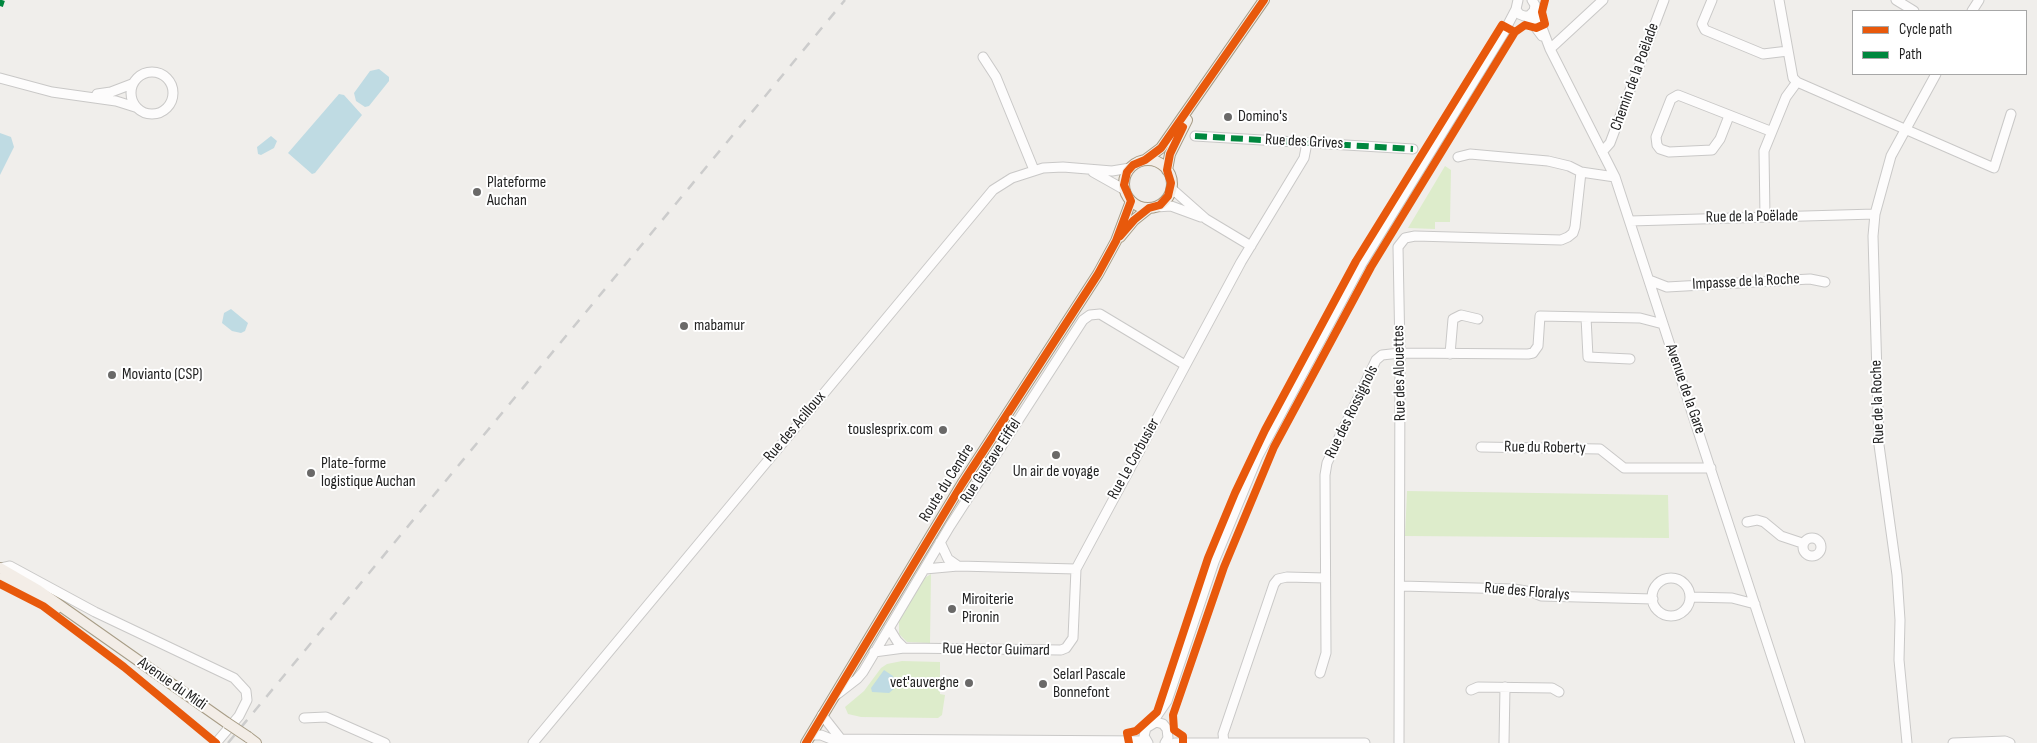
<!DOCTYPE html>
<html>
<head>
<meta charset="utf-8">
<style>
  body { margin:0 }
  #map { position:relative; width:2037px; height:743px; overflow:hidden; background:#f0eeeb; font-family:"Sofia Sans Condensed",sans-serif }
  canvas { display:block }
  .legend { position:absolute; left:1852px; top:10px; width:175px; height:65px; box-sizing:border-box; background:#fff; border:1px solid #a7a7a7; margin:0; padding:6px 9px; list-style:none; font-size:15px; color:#222 }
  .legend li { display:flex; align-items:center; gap:10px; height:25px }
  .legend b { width:25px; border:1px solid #a7a7a7 }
</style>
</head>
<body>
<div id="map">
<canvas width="2037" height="743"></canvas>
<ul class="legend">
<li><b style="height:6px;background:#e8590c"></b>Cycle path</li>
<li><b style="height:6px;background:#00873e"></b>Path</li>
</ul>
</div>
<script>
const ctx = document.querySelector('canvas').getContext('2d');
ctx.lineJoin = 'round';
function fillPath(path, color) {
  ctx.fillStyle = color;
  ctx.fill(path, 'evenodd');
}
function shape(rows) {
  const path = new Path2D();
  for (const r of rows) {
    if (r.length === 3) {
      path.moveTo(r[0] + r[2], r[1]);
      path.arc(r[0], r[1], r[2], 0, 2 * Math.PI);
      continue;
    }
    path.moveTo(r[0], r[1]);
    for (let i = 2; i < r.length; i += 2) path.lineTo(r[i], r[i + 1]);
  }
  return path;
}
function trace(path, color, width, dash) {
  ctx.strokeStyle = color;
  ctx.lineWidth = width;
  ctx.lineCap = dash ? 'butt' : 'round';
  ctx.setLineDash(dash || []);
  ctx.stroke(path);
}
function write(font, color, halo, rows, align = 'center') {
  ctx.font = font + ' "Sofia Sans Condensed",sans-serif';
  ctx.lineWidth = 4;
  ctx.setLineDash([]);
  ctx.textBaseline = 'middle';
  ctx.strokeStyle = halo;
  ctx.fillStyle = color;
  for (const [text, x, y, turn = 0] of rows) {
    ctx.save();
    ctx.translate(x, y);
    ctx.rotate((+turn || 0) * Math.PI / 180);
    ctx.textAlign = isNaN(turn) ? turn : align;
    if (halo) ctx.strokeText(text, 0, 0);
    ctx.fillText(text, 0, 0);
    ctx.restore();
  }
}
fillPath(shape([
  [1445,166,1451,170,1450,222,1435,222,1435,229,1408,228],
  [1407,491,1668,495,1669,538,1405,536],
  [931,574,930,643,907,642,899,634,899,620,923,579],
  [902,661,940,662,940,694,945,695,942,715,938,718,861,717,848,714,845,707,864,691,881,668,887,664]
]), '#ddeccb');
fillPath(shape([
  [379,69,389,77,389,81,369,106,365,107,356,101,354,93,370,71],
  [339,94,344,95,362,115,315,173,312,174,288,153],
  [0,133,11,137,14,147,0,175],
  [271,136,277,141,274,148,261,155,258,154,257,147],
  [231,309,248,323,245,331,241,333,232,331,222,323,224,313],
  [884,670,893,676,896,687,889,693,872,692,871,688]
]), '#bfdbe3');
const minor = shape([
  [1518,0,1516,9,1519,14,1524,16,1529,16,1534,11,1535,5,1532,0],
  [1712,0,1702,24,1705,30,1763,54,1788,51],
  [1779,0,1793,78,1797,82,1994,168,2011,114],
  [1896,0,1914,11],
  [1535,9,1550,49,1615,177,1800,743],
  [1972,11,1979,0],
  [1527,16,1542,36],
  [1550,49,1603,0],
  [983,57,996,77,1034,170],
  [152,93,21],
  [0,78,52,92,116,101,135,107],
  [97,94,111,92,132,84],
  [1729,116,1720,139,1712,150,1669,152,1660,149,1657,145,1656,137,1671,99,1678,95,1770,131],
  [1195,136,1413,149],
  [1602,152,1610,143,1664,0],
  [1458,157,1470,154,1548,161,1569,166,1581,172,1615,177],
  [1093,172,1125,190],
  [1171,188,1206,219,1251,246],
  [1156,207,1171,206,1201,217],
  [1765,217,1764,151,1786,97,1797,82],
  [1630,221,1875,214],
  [1649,280,1667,287,1810,279,1825,282],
  [1586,317,1588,357,1630,359],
  [1450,354,1453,319,1461,315,1478,319],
  [1481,447,1600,449,1624,468,1711,468],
  [1747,522,1757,520,1764,522,1781,536,1802,543],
  [1812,547,9],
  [940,542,948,559,958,566],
  [0,568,10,566,95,612,234,678,246,691,247,700,239,716,216,743],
  [925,569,958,566,1076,569,1241,262,1304,158,1307,143],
  [1671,597,19],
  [1401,586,1514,589,1532,592,1541,596,1653,599],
  [1690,597,1732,598,1755,604],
  [889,628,897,641,904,648],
  [874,652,904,648,1061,650,1066,648,1073,638,1076,569],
  [1320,673,1326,653,1325,475,1327,463,1376,360,1382,355,1400,353,1528,354,1533,353,1538,346,1540,316,1640,318,1663,324],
  [1471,690,1478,687,1552,688,1559,692],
  [835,696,857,679,863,672,950,526,1083,320,1090,315,1100,314,1185,365],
  [822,715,840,738],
  [304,718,326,717,385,743],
  [1152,723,1167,701,1214,562,1258,456,1361,265,1503,34,1516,9],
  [811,735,821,735,831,739,1146,741],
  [533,743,993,190,1012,178,1043,168,1063,167,1112,171,1130,168],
  [1148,743,1144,736,1146,728,1156,722,1163,724,1167,729,1168,738,1165,743],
  [1175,743,1365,743],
  [1224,743,1223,734,1274,584,1278,579,1287,577,1325,578],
  [1399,743,1400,353,1398,247,1405,238,1415,236,1561,240,1568,237,1573,233,1575,227,1581,172],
  [1504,743,1505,687],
  [1907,743,1899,660,1900,620,1897,575,1879,445,1873,236,1875,214,1891,156,1936,74],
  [1953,743,2005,741,2010,743]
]);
const major = shape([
  [1145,160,1161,148,1264,0],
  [1148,184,24],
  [1167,170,1170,154,1187,120],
  [1120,237,1134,220,1149,208],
  [0,568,38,590,227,723],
  [0,579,56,609],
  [248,737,256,743],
  [806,743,962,484,1098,274,1116,241,1131,201]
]);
trace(minor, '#c9c8c7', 11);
trace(major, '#a79c86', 12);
trace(minor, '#fdfcfc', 9);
trace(major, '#f3ede7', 10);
trace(shape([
  [228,743,845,0]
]), '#ccc', 2.5, [10, 10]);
const majorBridge = shape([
  [227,723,248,737]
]);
trace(majorBridge, '#a79c86', 12, []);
trace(majorBridge, '#f3ede7', 10);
trace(shape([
  [0,6,2,0],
  [1195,136,1413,149]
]), '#00873e', 6, [12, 6]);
trace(shape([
  [1120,236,1134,220,1149,208,1160,205,1168,196,1171,183,1167,170,1170,154,1183,127],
  [0,584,43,606,124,667,216,743],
  [806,743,962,484,1098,274,1116,241,1131,201,1124,185,1127,172,1133,165,1145,160,1161,148,1264,0],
  [1129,743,1127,733,1136,731,1157,712,1208,558,1235,493,1265,430,1356,261,1502,25,1515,32],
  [1183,743,1183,736,1174,730,1173,715,1224,567,1274,447,1371,267,1515,32,1525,25,1536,28,1545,24,1542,12,1545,0]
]), '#e8590c', 8);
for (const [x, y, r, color] of [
  [1228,117,5,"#6a6968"],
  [477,192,5,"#6a6968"],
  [684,326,5,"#6a6968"],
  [112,375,5,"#6a6968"],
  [943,430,5,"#6a6968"],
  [1056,455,5,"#6a6968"],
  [311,473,5,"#6a6968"],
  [952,609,5,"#6a6968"],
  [969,683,5,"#6a6968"],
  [1043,684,5,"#6a6968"]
]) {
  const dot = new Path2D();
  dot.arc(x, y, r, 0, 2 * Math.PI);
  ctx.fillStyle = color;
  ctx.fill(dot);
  trace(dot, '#fff', 2);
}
write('16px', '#222', '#fff', [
  ["Chemin de la Poëlade",1635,77,-70],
  ["Rue des Grives",1304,142,3],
  ["Rue de la Poëlade",1752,217,-1],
  ["Impasse de la Roche",1746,282,-3],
  ["Rue des Alouettes",1400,373,-91],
  ["Avenue de la Gare",1685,389,71],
  ["Rue de la Roche",1878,402,-92],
  ["Rue des Rossignols",1352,412,-64],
  ["Rue des Acilloux",795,427,-50],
  ["Rue du Roberty",1545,448,1],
  ["Rue Le Corbusier",1134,459,-61],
  ["Rue Gustave Eiffel",991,461,-57],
  ["Route du Cendre",947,483,-58],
  ["Rue des Floralys",1527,592,5],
  ["Rue Hector Guimard",996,650,1],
  ["Avenue du Midi",172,684,35]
]);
write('16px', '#222', '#fff', [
  ["Domino's",1238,117],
  ["Plateforme",487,183],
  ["Auchan",487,201],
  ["mabamur",694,326],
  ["Movianto (CSP)",122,375],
  ["touslesprix.com",933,430,"right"],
  ["Plate-forme",321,464],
  ["logistique Auchan",321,482],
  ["Un air de voyage",1056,472,"center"],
  ["Miroiterie",962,600],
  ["Pironin",962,618],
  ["Selarl Pascale",1053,675],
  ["Bonnefont",1053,693],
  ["vet'auvergne",959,683,"right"]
], 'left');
</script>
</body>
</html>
